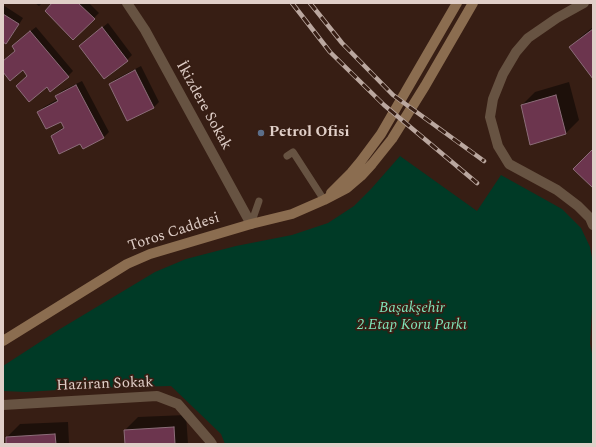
<!DOCTYPE html>
<html>
<head>
<meta charset="utf-8">
<style>
  body { margin:0 }
  #map { position:relative; width:596px; height:447px; overflow:hidden; background:#371e14; font-family:Spectral,serif }
  canvas { display:block }
  .frame { position:absolute; inset:0; border:4px solid #e0cfc8; pointer-events:none }
</style>
</head>
<body>
<div id="map">
<canvas width="596" height="447"></canvas>
<div class="frame"></div>
</div>
<script>
const ctx = document.querySelector('canvas').getContext('2d');
ctx.lineJoin = 'round';
function fillPath(path, color) {
  ctx.fillStyle = color;
  ctx.fill(path, 'evenodd');
}
function shape(rows) {
  const path = new Path2D();
  for (const r of rows) {
    path.moveTo(r[0], r[1]);
    for (let i = 2; i < r.length; i += 2) path.lineTo(r[i], r[i + 1]);
  }
  return path;
}
function trace(path, color, width, dash) {
  ctx.strokeStyle = color;
  ctx.lineWidth = width;
  ctx.lineCap = dash ? 'butt' : 'round';
  ctx.setLineDash(dash || []);
  ctx.stroke(path);
}
function write(font, color, halo, rows, align = 'center') {
  ctx.font = font + ' Spectral,serif';
  ctx.lineWidth = 3.5;
  ctx.setLineDash([]);
  ctx.textBaseline = 'middle';
  ctx.strokeStyle = halo;
  ctx.fillStyle = color;
  for (const [text, x, y, turn = 0] of rows) {
    ctx.save();
    ctx.translate(x, y);
    ctx.rotate((+turn || 0) * Math.PI / 180);
    ctx.textAlign = isNaN(turn) ? turn : align;
    if (halo) ctx.strokeText(text, 0, 0);
    ctx.fillText(text, 0, 0);
    ctx.restore();
  }
}
fillPath(shape([
  [400,156,477,211,501,175,562,209,581,228,590,247,593,263,593,290,590,344,593,358,593,444,225,444,221,434,171,386,90,388,26,392,3,391,3,366,60,329,155,272,186,259,236,246,292,235,328,223,354,206,371,189]
]), '#003a26');
fillPath(shape([
  [35,3,42,3,39,6],
  [53,3,89,3,99,13,73,39],
  [3,5,23,18,11,37,6,43,3,41],
  [108,23,132,55,127,60,80,46],
  [36,27,73,71,68,76,47,86,28,76,24,69,3,71,3,62,16,50,18,41],
  [593,27,593,77,570,47,583,35],
  [141,66,159,102,154,107,128,120,110,84,116,79],
  [82,81,109,132,103,138,81,142,52,136,57,131,64,127,62,121,38,112,44,107,58,99,56,96,62,91],
  [569,82,579,120,566,133,531,144,522,105,535,92],
  [186,415,188,444,126,444,125,430,138,417],
  [68,422,69,444,7,444,7,437,20,424]
]), '#0007');
const building = shape([
  [52,3,78,3,95,19,73,40,45,11,52,3],
  [3,14,19,24,6,44,3,42,3,14],
  [102,27,128,61,104,79,79,46,102,27],
  [593,29,593,79,569,47,593,29],
  [30,31,69,77,50,92,47,87,29,102,16,86,27,76,23,70,10,81,3,72,3,61,15,51,12,46,30,31],
  [135,70,154,108,127,121,109,84,135,70],
  [76,85,104,138,83,149,80,144,59,154,51,136,64,128,61,122,46,129,37,112,58,101,55,96,76,85],
  [556,95,566,134,530,145,521,105,556,95],
  [593,149,593,188,573,169,593,149],
  [174,427,175,444,125,444,124,430,174,427],
  [55,434,56,444,6,444,6,437,55,434]
]);
fillPath(building, '#6c354e');
trace(building, '#8c6d79', 1);
trace(shape([
  [287,156,293,152,324,200],
  [251,224,259,201]
]), '#675342', 7);
trace(shape([
  [3,405,157,396,178,404,210,441,212,444]
]), '#675342', 10);
trace(shape([
  [127,3,145,30,251,224],
  [584,3,557,18,528,38,516,52,503,74,493,99,490,117,498,146,509,164,557,190,578,206,590,218,593,225]
]), '#675342', 10);
trace(shape([
  [331,193,351,173,361,161,381,134,457,3],
  [3,341,127,264,150,254,251,224,292,214,324,200,347,188,361,176,372,164,392,139,425,86,473,3]
]), '#8b6d50', 10);
const rail = shape([
  [292,3,330,52,384,105,477,183],
  [310,3,342,43,393,95,484,161]
]);
trace(rail, '#baa79f', 4.5);
trace(rail, '#371e14', 3, [9]);
for (const [x, y, r, color] of [
  [261,133,4,"#5c6f8a"]
]) {
  const dot = new Path2D();
  dot.arc(x, y, r, 0, 2 * Math.PI);
  ctx.fillStyle = color;
  ctx.fill(dot);
  trace(dot, '#371e14', 1.5);
}
write('15px', '#e0cfc8', '#371e14', [
  ["İkizdere Sokak",203,106,61],
  ["Toros Caddesi",174,233,-18],
  ["Haziran Sokak",105,385,-2]
]);
write('bold 15px', '#e0cfc8', '#371e14', [
  ["Petrol Ofisi",269,133]
], 'left');
write('italic 15px', '#7fe3b8', '#371e14', [
  ["Başakşehir",412,309],
  ["2.Etap Koru Parkı",412,326]
]);
</script>
</body>
</html>
